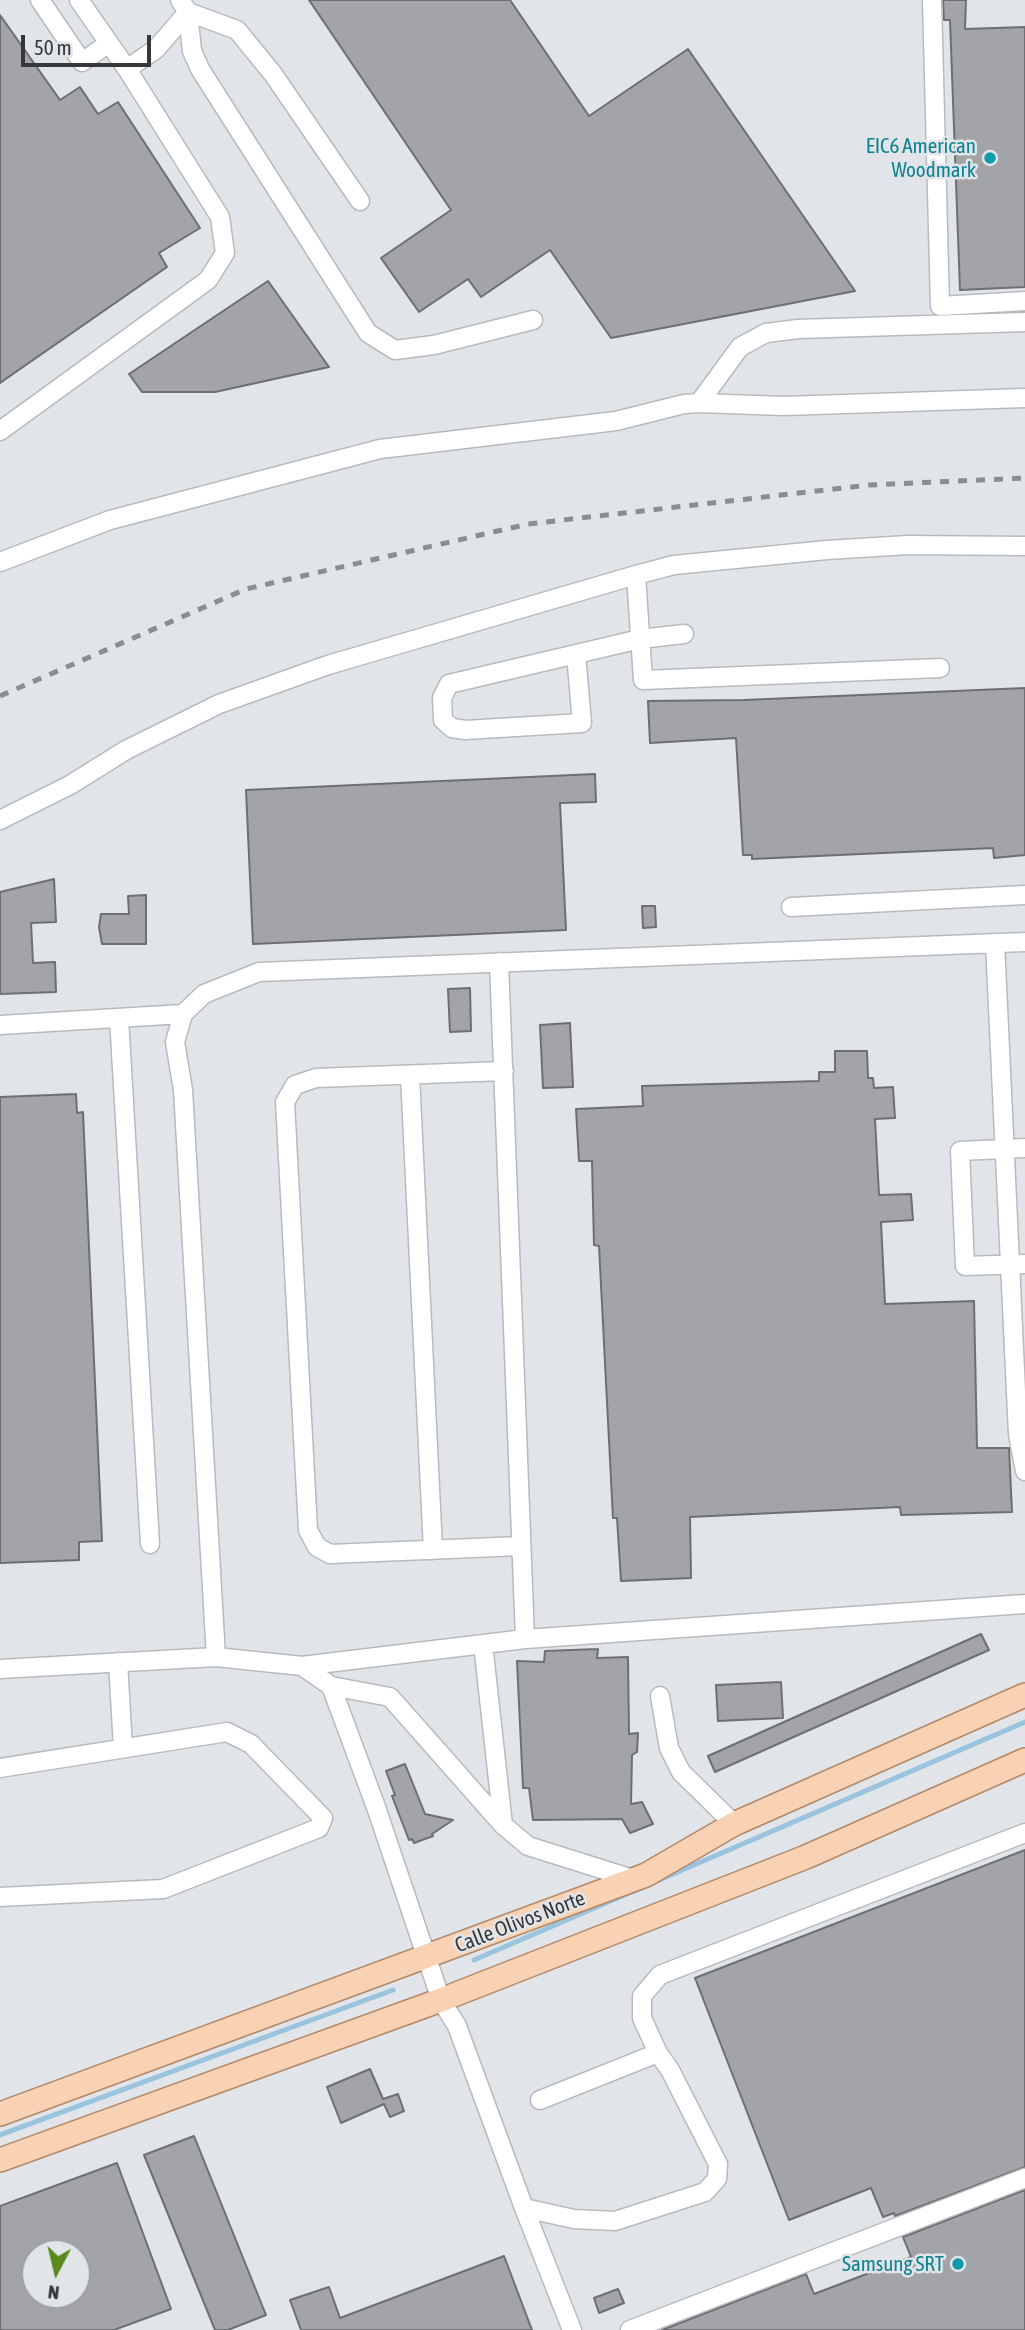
<!DOCTYPE html>
<html>
<head>
<meta charset="utf-8">
<style>
  body { margin:0 }
  #map { position:relative; width:1025px; height:2330px; overflow:hidden; background:#e1e4e8; font-family:"Asap Condensed",sans-serif }
  canvas { display:block }
  .north { position:absolute; left:21px; top:2239px; width:70px; height:70px; box-sizing:border-box; background:#e1e4e8; border:2px solid #9d9fa2; border-radius:50%; rotate:187deg; font-size:19px; font-weight:700; line-height:28px; text-align:center; color:#363739 }
  .north::after { content:''; display:block; margin:auto; width:24px; height:32px; background:#5a8a1e; clip-path:polygon(50% 0,100% 100%,50% 72%,0 100%) }
  .scale { position:absolute; left:21px; top:35px; width:130px; height:32px; box-sizing:border-box; border:4px solid #363739; border-top:0; padding-left:9px; font-size:21px; line-height:24px; white-space:nowrap; color:#363739; -webkit-text-stroke:5px #e1e4e8; paint-order:stroke }
</style>
</head>
<body>
<div id="map">
<canvas width="1025" height="2330"></canvas>
<div class="north">N</div>
<div class="scale">50 m</div>
</div>
<script>
const ctx = document.querySelector('canvas').getContext('2d');
ctx.lineJoin = 'round';
function shape(rows) {
  const path = new Path2D();
  for (const r of rows) {
    path.moveTo(r[0], r[1]);
    for (let i = 2; i < r.length; i += 2) path.lineTo(r[i], r[i + 1]);
  }
  return path;
}
function trace(path, color, width, dash) {
  ctx.strokeStyle = color;
  ctx.lineWidth = width;
  ctx.lineCap = dash ? 'butt' : 'round';
  ctx.setLineDash(dash || []);
  ctx.stroke(path);
}
function fillPath(path, color) {
  ctx.fillStyle = color;
  ctx.fill(path, 'evenodd');
}
function write(font, color, halo, rows, align = 'center') {
  ctx.font = font + ' "Asap Condensed",sans-serif';
  ctx.lineWidth = 5;
  ctx.setLineDash([]);
  ctx.textBaseline = 'middle';
  ctx.strokeStyle = halo;
  ctx.fillStyle = color;
  for (const [text, x, y, turn = 0] of rows) {
    ctx.save();
    ctx.translate(x, y);
    ctx.rotate((+turn || 0) * Math.PI / 180);
    ctx.textAlign = isNaN(turn) ? turn : align;
    if (halo) ctx.strokeText(text, 0, 0);
    ctx.fillText(text, 0, 0);
    ctx.restore();
  }
}
trace(shape([
  [474,1960,1025,1722],
  [0,2135,393,1990]
]), '#9ac4de', 5);
const building = shape([
  [309,0,510,0,589,116,688,49,855,291,611,338,550,250,481,297,468,279,419,312,381,258,451,210,309,0],
  [943,0,966,0,965,29,1025,27,1025,287,960,290,950,20,944,20,943,0],
  [0,15,60,100,80,87,98,114,118,102,200,228,159,253,167,267,0,383,0,15],
  [268,281,329,367,215,392,142,392,129,374,268,281],
  [1025,688,1025,855,994,858,993,848,752,859,752,855,743,855,736,738,650,743,648,701,744,700,1025,688],
  [595,774,596,802,560,803,566,930,253,944,246,790,595,774],
  [54,879,56,922,31,923,33,963,55,962,56,992,0,994,0,892,54,879],
  [146,895,146,944,102,944,99,927,101,914,129,914,128,896,146,895],
  [642,906,655,906,656,927,643,928,642,906],
  [470,988,471,1031,450,1032,448,989,470,988],
  [570,1023,573,1087,543,1088,540,1025,570,1023],
  [835,1051,867,1051,868,1078,873,1078,874,1088,893,1087,895,1118,875,1119,879,1195,911,1194,913,1220,881,1222,885,1304,974,1301,977,1448,1009,1448,1012,1512,901,1515,900,1507,690,1517,691,1578,621,1581,617,1518,613,1518,599,1246,594,1245,592,1161,579,1161,576,1109,643,1106,642,1086,819,1081,819,1072,835,1072,835,1051],
  [76,1094,77,1113,83,1112,102,1541,79,1542,79,1560,0,1563,0,1097,76,1094],
  [981,1634,989,1650,715,1772,708,1756,981,1634],
  [598,1649,597,1658,628,1657,629,1734,638,1733,637,1752,632,1755,631,1804,642,1802,653,1824,630,1833,622,1819,533,1820,529,1788,523,1788,517,1661,544,1662,545,1651,598,1649],
  [781,1682,783,1718,718,1721,716,1685,781,1682],
  [405,1764,425,1814,453,1820,432,1834,433,1836,414,1843,412,1839,409,1840,392,1796,395,1795,386,1771,405,1764],
  [1025,1850,1025,2167,895,2216,894,2213,883,2217,871,2188,789,2220,695,1978,1025,1850],
  [370,2069,383,2099,398,2094,404,2111,390,2117,384,2104,341,2123,327,2087,370,2069],
  [194,2136,266,2315,228,2330,215,2330,144,2155,194,2136],
  [117,2163,171,2309,114,2330,0,2330,0,2206,117,2163],
  [35,2253,77,2253,77,2295,35,2295,35,2253],
  [1025,2190,1025,2330,662,2330,806,2274,814,2294,911,2257,903,2237,1025,2190],
  [504,2256,532,2330,301,2330,290,2300,329,2287,340,2318,504,2256],
  [618,2289,624,2303,599,2313,594,2298,618,2289]
]);
fillPath(building, '#a2a4a8');
trace(building, '#6d6f72', 2);
const minor = shape([
  [40,0,82,62,109,43],
  [79,0,127,69],
  [180,0,188,12,237,30,273,74,360,201],
  [932,0,940,306,1025,301],
  [188,12,192,51,200,69,368,333,395,350,434,345,533,320],
  [699,403,740,347,766,333,798,329,1025,322],
  [0,431,208,280,225,253,220,217,127,69,156,49,188,12],
  [0,562,110,520,380,449,616,421,684,404,699,403,784,406,1025,398],
  [636,575,643,680,940,668],
  [576,654,582,723,465,730,452,728,443,720,442,698,449,684,640,639,684,634],
  [0,820,70,785,126,750,219,704,328,665,636,575,674,565,827,550,908,545,1025,546],
  [791,907,1025,895],
  [995,943,1018,1434,1025,1471],
  [499,962,525,1639,1025,1604],
  [119,1018,150,1544],
  [0,1025,183,1014],
  [504,1071,316,1078,295,1085,285,1102,308,1530,317,1547,330,1554,521,1546],
  [410,1075,433,1550],
  [1025,1148,960,1151,965,1266,1025,1264],
  [483,1644,503,1825],
  [216,1657,183,1090,175,1042,183,1014,204,994,259,972,1025,942],
  [118,1662,123,1748],
  [302,1666,331,1686,390,1697,503,1825,528,1846,633,1879],
  [0,1669,216,1657,302,1666,525,1639],
  [331,1686,376,1807,441,2000,457,2026,524,2208,572,2330],
  [660,1696,669,1748,681,1772,734,1824],
  [0,1768,227,1732,251,1744,323,1818,319,1828,163,1889,0,1897],
  [658,2053,642,2018,642,1996,660,1975,1025,1833],
  [524,2208,574,2219,615,2221,705,2192,717,2179,718,2164,670,2070,658,2053,540,2100],
  [630,2330,1025,2178]
]);
const major = shape([
  [0,2114,646,1875,734,1824,1025,1695],
  [0,2160,441,2000,806,1857,1025,1760]
]);
trace(minor, '#b8bbbe', 21);
trace(major, '#b28868', 26);
trace(minor, '#fff', 18);
trace(major, '#f9d2b3', 23);
trace(shape([
  [0,696,246,589,528,524,869,485,1025,478]
]), '#8b8d90', 5, [9, 9]);
for (const [x, y, r, color] of [
  [990,158,7,"#0f9aa8"],
  [958,2264,7,"#0f9aa8"]
]) {
  const dot = new Path2D();
  dot.arc(x, y, r, 0, 2 * Math.PI);
  ctx.fillStyle = color;
  ctx.fill(dot);
  trace(dot, '#e1e4e8', 2.5);
}
write('21px', '#0d838f', '#e1e4e8', [
  ["EIC6 American",976,146],
  ["Woodmark",976,170],
  ["Samsung SRT",944,2264]
], 'right');
write('21px', '#363739', '#e1e4e8', [
  ["Calle Olivos Norte",520,1922,-21]
]);
</script>
</body>
</html>
